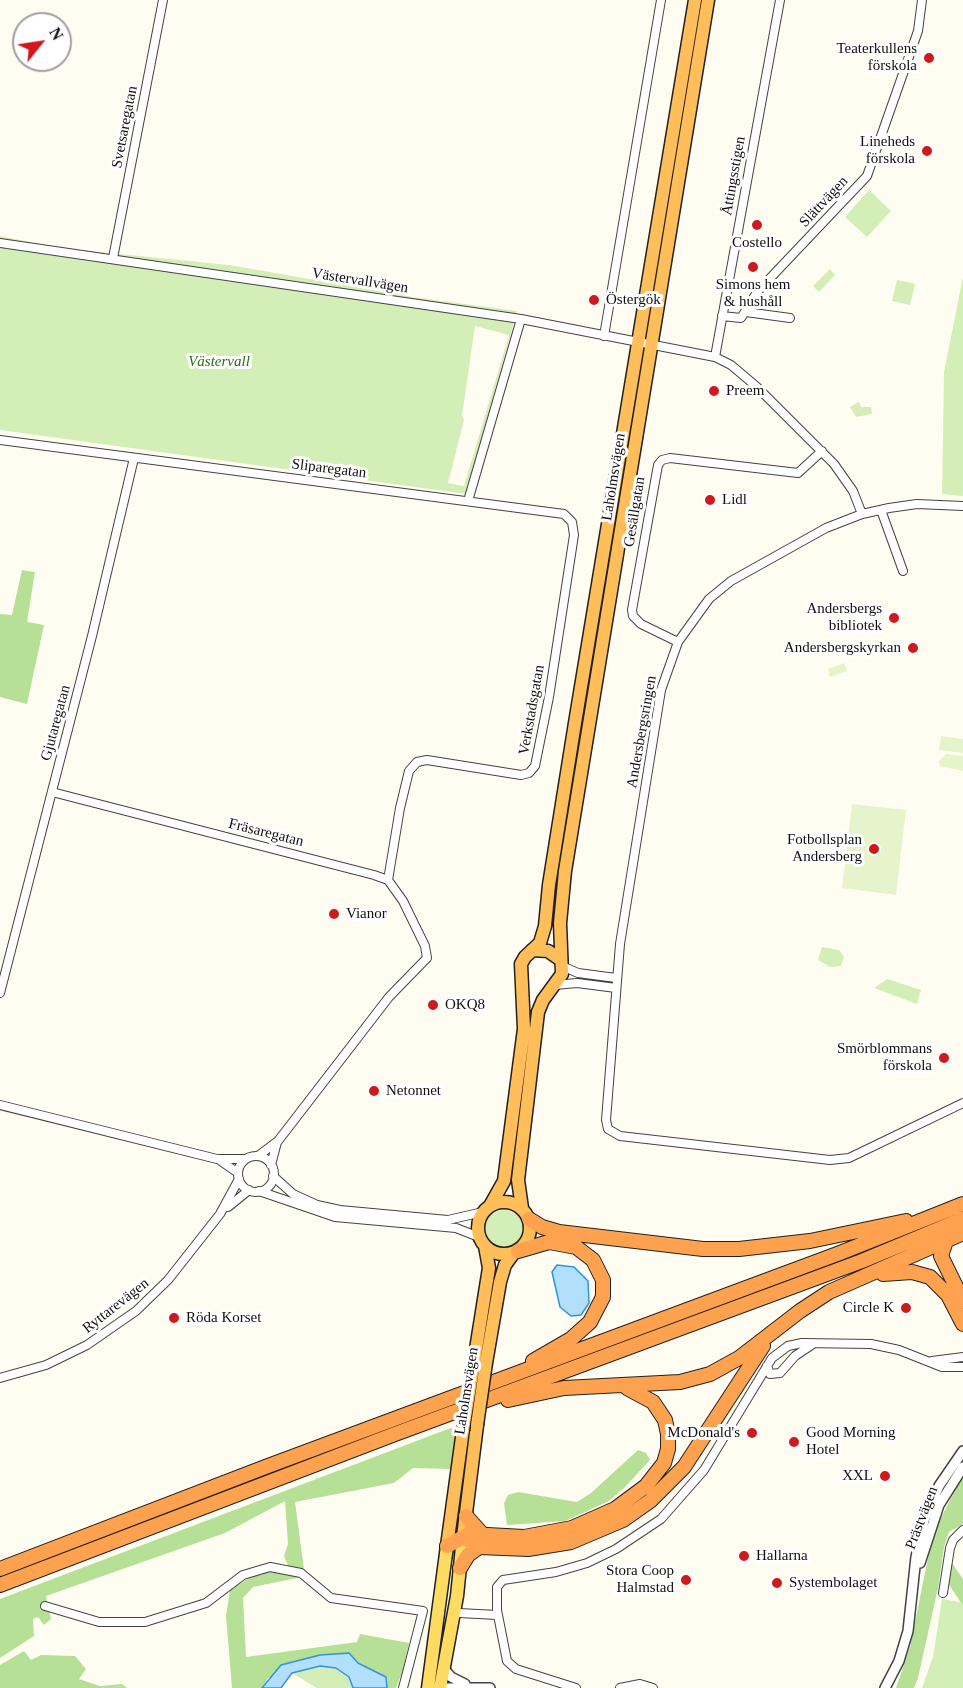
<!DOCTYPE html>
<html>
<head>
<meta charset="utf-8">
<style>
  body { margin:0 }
  #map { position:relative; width:963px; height:1688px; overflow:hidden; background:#fffdf2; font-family:"Times New Roman",serif }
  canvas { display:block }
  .north { position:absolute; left:12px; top:12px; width:60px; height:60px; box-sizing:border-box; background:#fff; border:2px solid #9f9f9f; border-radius:50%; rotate:60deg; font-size:16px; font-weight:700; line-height:24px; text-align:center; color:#101010 }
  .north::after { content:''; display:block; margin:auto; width:21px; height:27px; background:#ce191f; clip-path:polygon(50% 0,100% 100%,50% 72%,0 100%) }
</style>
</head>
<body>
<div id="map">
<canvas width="963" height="1688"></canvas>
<div class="north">N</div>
</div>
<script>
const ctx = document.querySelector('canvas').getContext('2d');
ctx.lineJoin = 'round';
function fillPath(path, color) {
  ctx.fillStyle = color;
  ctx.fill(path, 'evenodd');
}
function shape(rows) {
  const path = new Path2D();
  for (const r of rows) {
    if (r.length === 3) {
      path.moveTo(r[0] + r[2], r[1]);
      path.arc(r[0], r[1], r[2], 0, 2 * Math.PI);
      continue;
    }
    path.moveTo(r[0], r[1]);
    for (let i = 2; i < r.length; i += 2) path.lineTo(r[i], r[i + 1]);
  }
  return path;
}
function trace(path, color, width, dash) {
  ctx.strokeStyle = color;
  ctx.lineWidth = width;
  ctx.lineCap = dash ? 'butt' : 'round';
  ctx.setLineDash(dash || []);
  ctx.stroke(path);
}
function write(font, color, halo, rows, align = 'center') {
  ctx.font = font + ' "Times New Roman",serif';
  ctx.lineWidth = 6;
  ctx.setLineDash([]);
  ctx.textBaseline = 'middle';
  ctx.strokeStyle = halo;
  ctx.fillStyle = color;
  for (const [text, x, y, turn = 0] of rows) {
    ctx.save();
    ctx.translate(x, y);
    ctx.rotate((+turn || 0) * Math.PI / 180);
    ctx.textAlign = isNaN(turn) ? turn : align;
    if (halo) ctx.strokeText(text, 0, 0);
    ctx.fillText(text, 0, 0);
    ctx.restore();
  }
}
fillPath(shape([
  [869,190,891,211,867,237,845,217],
  [0,236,60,248,229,265,413,297,517,311,466,494,0,430],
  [475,326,509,335,464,486,448,483,464,420,462,416],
  [830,269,835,275,819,292,813,286],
  [963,277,963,496,942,494,944,372],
  [897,280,915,284,910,305,892,301],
  [859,402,861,407,871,407,872,414,856,417,850,407],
  [822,947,839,950,844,957,841,966,830,967,818,960],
  [887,979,921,990,917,1004,874,988],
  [504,1229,19],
  [942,1599,960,1602,963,1606,963,1688,922,1688,933,1657],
  [320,1666,336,1668,349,1677,353,1688,317,1688,292,1673]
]), '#d3eeb7');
fillPath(shape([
  [22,570,35,572,27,622,44,625,27,704,0,697,0,614,12,615],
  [456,1426,451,1469,413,1468,394,1483,295,1502,304,1569,297,1578,253,1587,243,1598,246,1657,357,1642,360,1634,409,1643,403,1670,396,1688,387,1688,386,1677,358,1662,349,1653,268,1678,262,1688,232,1688,226,1616,230,1590,257,1573,272,1570,291,1573,284,1556,288,1544,285,1501,225,1533,46,1596,51,1619,44,1625,38,1617,33,1619,34,1636,0,1658,0,1599],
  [638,1450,646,1453,650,1460,625,1487,609,1501,565,1521,507,1525,504,1503,508,1495,518,1492,577,1502,591,1493],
  [963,1475,963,1524,949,1532,944,1547,938,1588,918,1678,914,1688,896,1688,910,1647,933,1533],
  [952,1563,963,1579,963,1606,948,1583],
  [24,1651,31,1660,41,1655,75,1656,86,1669,79,1679,100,1686,122,1684,127,1688,0,1688,0,1665]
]), '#b6e095');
fillPath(shape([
  [844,663,847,671,830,677,828,669],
  [941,736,963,739,963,753,939,750],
  [946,754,963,756,963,771,940,766,939,761],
  [852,804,906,810,896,895,842,888]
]), '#e5f4ca');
const water = shape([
  [557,1265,574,1267,588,1281,589,1303,581,1315,571,1316,560,1307,552,1272,557,1265],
  [349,1653,358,1663,386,1677,387,1688,353,1688,349,1677,336,1668,320,1666,292,1673,281,1688,262,1688,281,1665,320,1655,349,1653]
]);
fillPath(water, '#b1dffc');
trace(water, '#3194da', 1.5);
const minor = shape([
  [0,243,521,319,715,357,731,365,757,387,834,464,853,491,862,514],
  [113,258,163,0],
  [746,312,790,318],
  [722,316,741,318,757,292,867,176,918,31,922,0],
  [604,336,661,0],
  [715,357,780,0],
  [0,440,564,514,572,522,574,535,549,697,535,766,529,773,521,775,427,760,417,762,409,771,400,808,388,880],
  [468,501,521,319],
  [963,506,917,504,889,508,862,514,826,528,731,581,709,599,678,642,661,690,620,944,606,1120,608,1129,620,1136,830,1160,849,1158,963,1103],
  [881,510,903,571],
  [678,642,641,624,633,616,632,610,658,465,662,460,670,458,798,473,822,451],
  [52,792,374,875,388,880,403,901,425,946,427,958,389,997,278,1141,258,1156],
  [562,966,578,973,616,978],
  [555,985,577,983,616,988],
  [0,993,92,636,134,458],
  [0,1105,217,1159,246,1159],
  [256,1174,18],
  [218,1159,238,1173],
  [271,1165,277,1142],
  [273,1176,293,1194,317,1205,340,1210,448,1220,483,1212],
  [259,1191,335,1217,456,1228,479,1237],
  [228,1207,249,1190],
  [932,1361,963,1357],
  [767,1366,770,1374,780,1373,795,1356,813,1344],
  [0,1378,46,1365,87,1345,136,1311,168,1280,220,1214,239,1179],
  [943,1593,950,1548,953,1540,963,1530],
  [45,1606,99,1622,145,1622,206,1603,243,1575,270,1567,301,1573,331,1598,423,1611],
  [459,1613,497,1615],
  [403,1688,423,1611],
  [576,1688,516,1669,507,1661,497,1610,497,1587,503,1580,556,1572,587,1563,616,1549,661,1519,704,1470,772,1358,788,1346,802,1343,871,1344,899,1350,942,1367,963,1367],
  [620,1688,640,1684,653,1688]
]);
const tertiary = shape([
  [920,1563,939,1505,963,1467],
  [444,1669,451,1677,465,1684],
  [443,1688,490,1688],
  [885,1688,899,1661,908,1631,916,1557,924,1520,939,1486,963,1451]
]);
const primary = shape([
  [428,1688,447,1546],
  [440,1688,457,1596,463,1537]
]);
const trunk = shape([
  [532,950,548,951,561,960],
  [504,1228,26],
  [490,1206,504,1181,524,1029,521,964,525,957,540,943,545,926,549,885,575,723,695,0],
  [522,1208,518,1180,538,1012,543,1000,562,974,560,923,565,871,708,0],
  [486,1363,500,1282,505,1265,513,1254],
  [473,1368,489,1268,485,1246],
  [463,1537,477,1425],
  [447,1546,463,1430]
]);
const motorway = shape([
  [529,1219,542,1227,559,1232,703,1249,739,1249,810,1241,906,1221],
  [946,1241,941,1256,963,1301],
  [518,1251,549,1242,576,1247,593,1260,603,1280,603,1297,590,1322,571,1339,533,1361],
  [883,1274,912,1272,930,1277,948,1295,963,1324],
  [508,1400,564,1388,680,1382,710,1374,739,1358,800,1311,829,1292,963,1233],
  [466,1516,483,1535],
  [463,1537,479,1547,528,1549,571,1542,623,1520,650,1501,684,1467,763,1346],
  [447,1546,469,1534,524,1537,572,1528,615,1509,646,1486,664,1463,668,1449,668,1434,665,1420,653,1402,627,1388],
  [460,1568,468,1555,479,1547],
  [0,1569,268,1466,840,1253,963,1204],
  [0,1585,395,1434,862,1261,963,1219]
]);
trace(minor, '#434343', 10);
trace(tertiary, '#434343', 12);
trace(primary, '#212121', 15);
trace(trunk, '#212121', 15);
trace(motorway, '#212121', 16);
trace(minor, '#fff', 8);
trace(tertiary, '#fff', 9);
trace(primary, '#ffdb62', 12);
trace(trunk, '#ffbe59', 12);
trace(motorway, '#ffa250', 14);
const trunkBridge = shape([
  [477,1425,486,1363],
  [463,1430,473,1368]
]);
trace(trunkBridge, '#212121', 15, []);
trace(trunkBridge, '#ffbe59', 12);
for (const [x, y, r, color] of [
  [929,58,6,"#ce191f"],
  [927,151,6,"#ce191f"],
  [757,225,6,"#ce191f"],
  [753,267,6,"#ce191f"],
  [594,300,6,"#ce191f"],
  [714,391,6,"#ce191f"],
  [710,500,6,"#ce191f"],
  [894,618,6,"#ce191f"],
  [913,648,6,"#ce191f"],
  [874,849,6,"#ce191f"],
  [334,914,6,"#ce191f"],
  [433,1005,6,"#ce191f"],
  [944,1058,6,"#ce191f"],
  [374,1091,6,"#ce191f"],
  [906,1308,6,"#ce191f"],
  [174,1318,6,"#ce191f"],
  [752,1433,6,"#ce191f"],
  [794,1442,6,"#ce191f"],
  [885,1476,6,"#ce191f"],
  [744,1556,6,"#ce191f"],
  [686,1580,6,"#ce191f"],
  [777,1583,6,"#ce191f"]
]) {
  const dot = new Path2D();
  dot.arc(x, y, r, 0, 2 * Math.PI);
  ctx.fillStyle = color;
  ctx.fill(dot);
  trace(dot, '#fff', 2);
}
write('15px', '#101010', '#fff', [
  ["Teaterkullens",917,49],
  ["förskola",917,66],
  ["Lineheds",915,142],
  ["förskola",915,159],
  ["Costello",757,243,"center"],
  ["Simons hem",753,285,"center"],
  ["& hushåll",753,302,"center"],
  ["Östergök",606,300,"left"],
  ["Preem",726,391,"left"],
  ["Lidl",722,500,"left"],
  ["Andersbergs",882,609],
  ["bibliotek",882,626],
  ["Andersbergskyrkan",901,648],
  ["Fotbollsplan",862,840],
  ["Andersberg",862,857],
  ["Vianor",346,914,"left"],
  ["OKQ8",445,1005,"left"],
  ["Smörblommans",932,1049],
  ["förskola",932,1066],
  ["Netonnet",386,1091,"left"],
  ["Circle K",894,1308],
  ["Röda Korset",186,1318,"left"],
  ["McDonald's",740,1433],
  ["Good Morning",806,1433,"left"],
  ["Hotel",806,1450,"left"],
  ["XXL",873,1476],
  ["Hallarna",756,1556,"left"],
  ["Stora Coop",674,1571],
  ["Halmstad",674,1588],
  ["Systembolaget",789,1583,"left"]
], 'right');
write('15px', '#101010', '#fff', [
  ["Svetsaregatan",125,127,-79],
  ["Åttingsstigen",734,176,-80],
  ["Slättvägen",824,202,-47],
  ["Västervallvägen",360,281,9],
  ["Sliparegatan",329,469,7],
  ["Laholmsvägen",614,477,-81],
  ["Gesällgatan",635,512,-81],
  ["Verkstadsgatan",532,710,-80],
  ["Gjutaregatan",56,723,-75],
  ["Andersbergsringen",642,732,-80],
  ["Fräsaregatan",266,833,14],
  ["Ryttarevägen",116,1306,-38],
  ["Laholmsvägen",467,1391,-81],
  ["Prästvägen",922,1518,-69]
]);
write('italic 15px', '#296f19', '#fff', [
  ["Västervall",219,362]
]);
</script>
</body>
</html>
